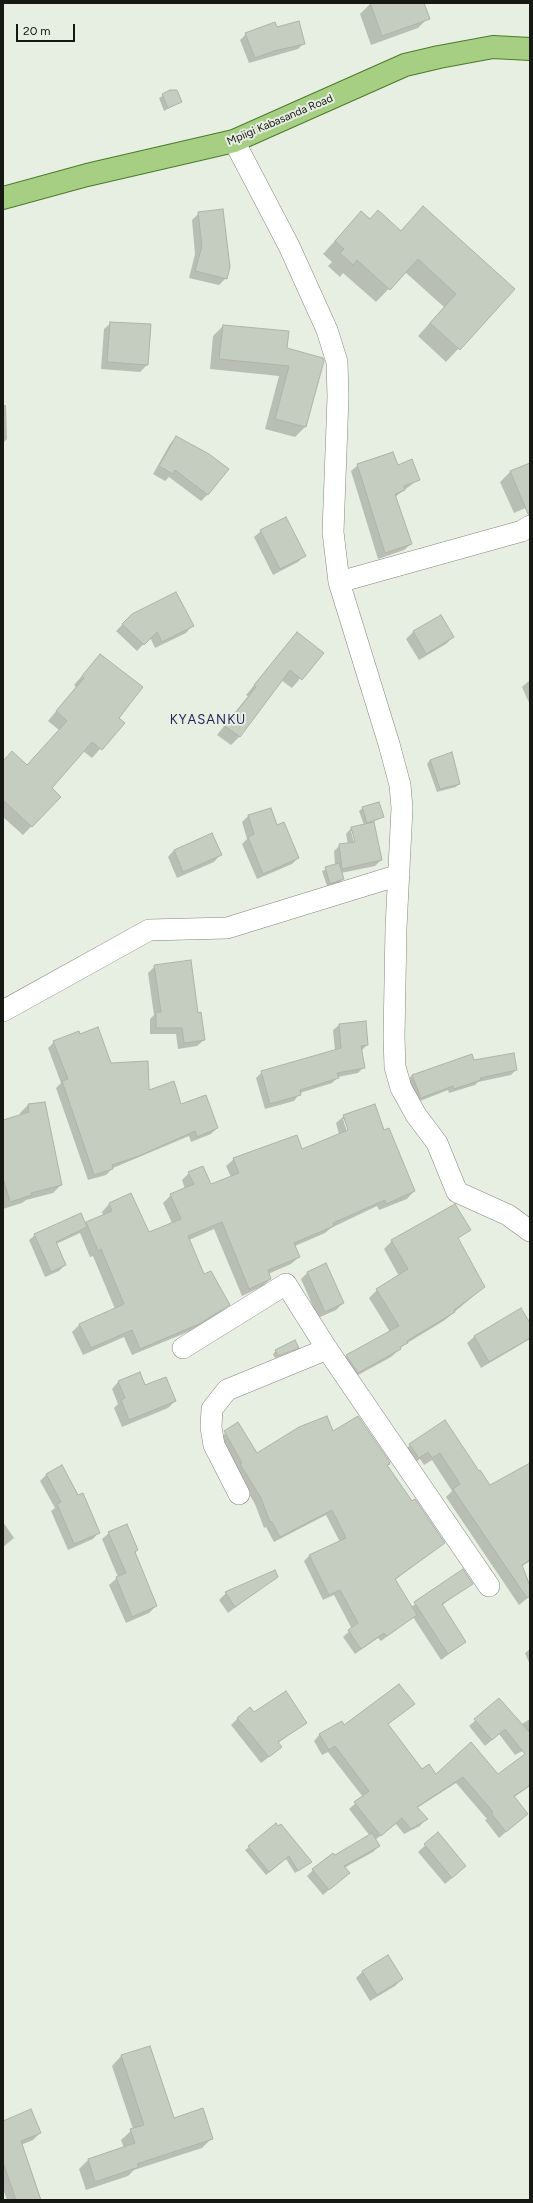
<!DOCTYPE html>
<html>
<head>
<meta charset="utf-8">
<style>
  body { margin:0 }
  #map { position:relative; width:533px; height:2203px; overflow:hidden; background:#e7eee2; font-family:Figtree,sans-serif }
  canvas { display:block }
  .frame { position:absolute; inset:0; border:4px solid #151813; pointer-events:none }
  .scale { position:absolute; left:16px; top:24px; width:59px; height:18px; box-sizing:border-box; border:2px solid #151813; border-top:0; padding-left:5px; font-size:12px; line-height:14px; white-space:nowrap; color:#151813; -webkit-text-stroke:3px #e7eee2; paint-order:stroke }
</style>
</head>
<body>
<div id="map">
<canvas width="533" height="2203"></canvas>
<div class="frame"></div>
<div class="scale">20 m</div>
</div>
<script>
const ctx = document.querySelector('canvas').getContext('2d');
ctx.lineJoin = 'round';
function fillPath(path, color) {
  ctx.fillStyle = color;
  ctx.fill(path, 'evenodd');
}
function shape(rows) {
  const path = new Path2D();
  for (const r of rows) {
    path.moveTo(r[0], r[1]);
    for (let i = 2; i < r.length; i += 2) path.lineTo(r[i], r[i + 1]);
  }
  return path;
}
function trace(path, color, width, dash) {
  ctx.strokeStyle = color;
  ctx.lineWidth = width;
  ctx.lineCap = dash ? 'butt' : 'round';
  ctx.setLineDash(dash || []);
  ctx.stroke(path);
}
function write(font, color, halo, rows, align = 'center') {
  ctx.font = font + ' Figtree,sans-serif';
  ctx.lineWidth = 4;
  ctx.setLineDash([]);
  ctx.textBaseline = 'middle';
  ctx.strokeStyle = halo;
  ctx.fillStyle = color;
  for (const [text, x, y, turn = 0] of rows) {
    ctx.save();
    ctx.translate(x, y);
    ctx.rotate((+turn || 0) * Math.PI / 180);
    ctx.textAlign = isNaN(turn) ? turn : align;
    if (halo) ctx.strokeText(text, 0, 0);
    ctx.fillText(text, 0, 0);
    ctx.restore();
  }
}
fillPath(shape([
  [423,3,428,18,418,28,371,45,360,14,370,4],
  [276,28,304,43,298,49,249,63,240,40,246,34],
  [171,91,181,102,164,111,159,98],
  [199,213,226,278,219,285,189,278,195,254,192,220],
  [370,220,401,231,411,220,514,289,446,362,418,336,444,307,405,272,376,302,343,273,340,277,328,266,332,262,323,254,349,225],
  [111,323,147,365,140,372,101,369,104,329],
  [223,326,286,349,305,427,295,437,265,429,279,376,210,369,213,336],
  [3,405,6,405,7,439,3,443],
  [176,437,208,494,201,501,169,477,165,481,153,474,170,444],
  [530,464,530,506,514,513,500,482,510,472],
  [358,465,419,479,395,497,411,544,404,550,378,559,351,471],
  [261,531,305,555,298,562,273,575,254,537],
  [133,614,192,626,186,633,155,648,150,637,137,651,116,631],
  [441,616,453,637,446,644,419,660,406,639,413,632],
  [297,633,322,653,292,688,281,680,240,736,231,745,217,735,248,696,246,695],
  [100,655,117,718,123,723,92,758,83,751,50,788,59,797,23,835,3,817,3,762,27,766,59,730,48,721,76,687,74,685],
  [530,680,530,705,522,687],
  [430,760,459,784,456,787,437,792,427,764],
  [363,808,383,816,373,822,381,860,375,866,341,873,343,879,340,882,327,886,322,871,335,865,334,851,340,845,348,844,346,834,352,827,364,825,359,811],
  [351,831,353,831,357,847,355,847],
  [270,809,276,826,298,858,292,864,257,879,242,844,247,839,242,822,248,816],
  [174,850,220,855,214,862,177,878,168,857],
  [155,966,197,1014,204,1040,197,1046,178,1049,176,1034,150,1034,150,1019,154,1015,148,973],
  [339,1025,367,1045,361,1051,364,1067,358,1073,338,1077,332,1083,300,1093,294,1101,265,1109,256,1078,262,1072,335,1051,333,1030],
  [80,1035,110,1064,148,1091,181,1105,217,1128,211,1134,191,1142,189,1136,113,1168,106,1175,88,1180,56,1088,61,1083,48,1048,54,1042],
  [472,1056,473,1061,516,1070,511,1075,478,1082,475,1085,449,1093,448,1090,415,1103,407,1081,412,1075],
  [28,1105,61,1185,53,1193,26,1200,22,1203,3,1209,3,1122,20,1116,20,1113],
  [344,1116,383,1131,414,1191,407,1199,379,1210,377,1206,331,1228,325,1233,295,1246,299,1257,291,1264,268,1274,270,1279,263,1286,242,1296,214,1229,189,1240,204,1276,229,1305,221,1312,190,1331,132,1355,124,1337,83,1355,72,1332,80,1324,115,1309,93,1256,90,1257,80,1233,56,1244,65,1265,59,1271,45,1277,29,1240,35,1235,85,1224,103,1215,102,1212,109,1204,131,1194,149,1233,172,1223,163,1203,171,1195,185,1189,182,1180,189,1173,210,1186,231,1177,226,1166,234,1159,302,1150,339,1134,336,1123],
  [343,1119,345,1119,350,1134,348,1135],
  [392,1241,438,1241,484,1287,445,1320,404,1345,391,1357,349,1380,338,1364,346,1356,390,1332,369,1298,377,1290,399,1276,384,1249],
  [308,1272,343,1303,336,1310,318,1318,301,1279],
  [521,1309,530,1324,530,1339,481,1368,467,1343,474,1337],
  [294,1350,275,1358,273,1354,276,1351],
  [118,1382,145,1387,175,1401,168,1408,122,1427,114,1408,118,1404,112,1389],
  [445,1421,479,1473,490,1486,530,1464,530,1561,521,1567,530,1589,530,1596,519,1605,446,1497,452,1491,432,1460,424,1465,420,1459,411,1465,402,1453,410,1445],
  [238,1424,257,1454,333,1432,389,1464,387,1466,411,1502,444,1543,395,1580,411,1607,463,1571,472,1583,441,1606,465,1642,441,1660,413,1617,381,1641,378,1638,355,1654,343,1637,352,1629,334,1595,323,1600,304,1561,310,1555,340,1542,326,1515,274,1542,266,1527,264,1528,255,1504,235,1470,219,1438],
  [62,1466,99,1532,93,1539,68,1550,51,1511,55,1508,40,1481,46,1475],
  [3,1522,14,1538,3,1547],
  [109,1533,137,1550,134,1553,156,1606,149,1613,126,1623,109,1585,118,1577,102,1539],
  [277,1576,228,1613,219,1600,226,1593],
  [530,1649,530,1665,525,1653],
  [498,1700,522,1724,530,1719,530,1747,515,1755,499,1734,485,1746,469,1726],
  [413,1704,387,1725,422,1770,436,1775,498,1776,530,1751,530,1786,513,1798,527,1814,499,1838,485,1820,487,1819,456,1783,417,1808,426,1819,420,1826,404,1834,396,1824,375,1840,379,1846,373,1852,344,1868,348,1873,323,1895,307,1876,313,1870,370,1836,349,1809,363,1797,328,1752,322,1755,314,1741,320,1734],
  [253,1713,305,1723,278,1743,274,1753,261,1763,231,1725,238,1718],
  [278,1827,311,1862,295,1873,286,1859,266,1875,245,1850],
  [438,1833,458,1873,445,1884,418,1852],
  [363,1971,402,1979,395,1986,370,2001,356,1978],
  [121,2056,173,2119,212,2138,202,2148,134,2170,128,2176,86,2190,79,2169,88,2160,124,2148,121,2140,133,2129,112,2066],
  [3,2122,40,2133,33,2140,21,2145,40,2200,7,2200,3,2189]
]), '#0003');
const building = shape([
  [370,3,424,3,430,19,382,36,370,3],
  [299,21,305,44,274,51,255,58,245,33,275,22,277,27,299,21],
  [170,90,177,90,182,102,168,108,162,94,170,90],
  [423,206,515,289,460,350,430,323,456,294,418,259,390,290,357,260,353,265,340,253,344,249,335,241,361,211,370,219,378,210,401,231,423,206],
  [223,209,230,267,227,279,195,271,202,246,198,212,223,209],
  [110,322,151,324,148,365,107,362,110,322],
  [223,325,289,331,287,348,323,358,324,361,306,427,275,419,289,366,219,359,223,325],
  [176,436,209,454,229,469,208,495,175,470,173,474,159,466,176,436],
  [393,452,398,465,412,459,420,480,404,486,405,490,395,494,412,544,385,553,357,464,393,452],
  [530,463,530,514,528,514,510,471,530,463],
  [286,517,306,556,280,569,260,530,286,517],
  [176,592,194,626,162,642,157,632,144,645,122,624,132,614,176,592],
  [441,615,454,637,426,654,413,631,441,615],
  [297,632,324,653,302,680,290,670,240,737,225,726,256,687,254,685,297,632],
  [100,654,143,687,119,718,125,723,102,750,92,742,52,788,61,797,32,827,3,800,3,761,12,751,27,765,67,721,56,711,84,678,82,676,100,654],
  [452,752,460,784,440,789,430,760,452,752],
  [379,802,384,817,367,823,362,807,379,802],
  [271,808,277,825,284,822,299,858,263,874,248,837,254,834,248,815,271,808],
  [374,822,382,860,342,869,339,844,355,842,351,827,374,822],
  [212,833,222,855,183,872,174,850,212,833],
  [339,863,344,879,330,884,325,867,339,863],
  [191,960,198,1013,201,1012,205,1040,184,1043,182,1028,156,1028,156,1012,161,1012,154,965,191,960],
  [366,1021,368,1045,361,1046,365,1068,337,1073,339,1078,300,1090,301,1095,270,1104,261,1071,341,1048,339,1024,366,1021],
  [98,1027,111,1063,148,1061,149,1090,174,1081,181,1104,206,1095,218,1128,197,1137,195,1131,139,1156,112,1165,113,1169,94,1175,62,1081,68,1079,53,1041,79,1031,80,1034,98,1027],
  [514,1053,517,1070,480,1078,481,1080,454,1089,453,1086,421,1098,412,1075,472,1054,474,1060,514,1053],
  [45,1102,62,1185,31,1193,32,1195,10,1202,3,1178,3,1120,29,1112,28,1104,45,1102],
  [375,1104,384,1130,389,1128,415,1191,386,1204,385,1200,333,1223,334,1226,294,1243,300,1257,268,1270,271,1279,249,1289,222,1222,188,1236,204,1274,211,1271,230,1305,199,1324,140,1349,132,1330,91,1348,79,1324,124,1304,101,1249,98,1251,86,1222,112,1211,109,1203,131,1193,149,1232,181,1219,170,1194,194,1184,188,1172,203,1166,211,1184,239,1173,233,1158,297,1135,302,1149,348,1130,343,1115,375,1104],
  [455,1204,471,1230,458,1238,485,1287,454,1310,455,1312,407,1341,408,1343,400,1347,401,1349,358,1373,346,1355,399,1326,376,1289,408,1269,391,1240,455,1204],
  [81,1213,87,1227,56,1242,66,1265,51,1272,34,1234,81,1213],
  [326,1263,344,1303,325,1312,307,1272,326,1263],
  [521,1308,530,1323,530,1338,489,1362,474,1336,521,1308],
  [295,1340,299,1348,278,1356,275,1350,295,1340],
  [140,1372,145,1385,166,1377,176,1401,129,1420,121,1400,125,1398,118,1381,140,1372],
  [327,1416,333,1431,358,1416,389,1461,390,1464,387,1465,412,1501,415,1499,445,1543,395,1579,417,1615,387,1636,384,1633,361,1649,348,1630,358,1623,340,1590,329,1595,309,1555,346,1538,332,1510,280,1537,272,1522,270,1522,261,1498,240,1464,242,1463,224,1431,238,1422,257,1453,299,1427,327,1416],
  [445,1420,479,1471,480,1470,490,1485,530,1463,530,1560,522,1565,530,1586,530,1596,527,1598,453,1489,460,1484,440,1453,432,1458,428,1452,419,1458,409,1444,445,1420],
  [62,1465,78,1495,83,1493,100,1533,74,1544,57,1504,61,1502,46,1474,62,1465],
  [127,1524,138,1550,135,1552,157,1606,132,1617,116,1577,126,1573,108,1532,127,1524],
  [463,1569,473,1584,442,1604,466,1642,448,1654,414,1602,463,1569],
  [275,1570,278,1577,235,1607,225,1592,275,1570],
  [399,1684,415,1704,388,1724,422,1769,429,1764,436,1774,471,1742,498,1774,525,1754,505,1729,492,1740,474,1719,499,1698,530,1733,530,1785,514,1796,528,1814,506,1832,491,1813,493,1812,463,1777,417,1807,428,1819,411,1829,402,1818,381,1836,354,1802,369,1791,335,1746,329,1750,319,1734,342,1721,344,1725,399,1684],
  [286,1691,307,1723,278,1742,282,1747,269,1757,237,1718,250,1707,254,1712,286,1691],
  [276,1823,278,1826,281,1824,312,1862,298,1871,289,1856,269,1872,248,1846,276,1823],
  [438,1832,466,1866,452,1878,424,1844,438,1832],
  [372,1833,380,1846,344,1866,350,1873,329,1890,312,1869,333,1853,335,1855,372,1833],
  [388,1955,403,1979,377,1995,362,1971,388,1955],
  [150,2046,174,2118,203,2108,213,2139,137,2164,139,2167,95,2182,88,2159,135,2143,130,2129,144,2125,121,2055,150,2046],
  [31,2109,41,2133,21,2141,41,2200,16,2200,3,2162,3,2121,31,2109]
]);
fillPath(building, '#c5cdc1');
trace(building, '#acb4a8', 1);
const minor = shape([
  [234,141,289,246,327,330,337,362,338,397,333,532,339,582,389,744,400,785,402,808,396,928,394,1037,395,1067,401,1088,416,1115,437,1143,457,1192,508,1215,530,1231],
  [339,582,522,531,530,526],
  [3,1011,149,930,227,928,399,875],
  [183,1348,286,1284,327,1349,489,1586],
  [239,1494,214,1445,211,1427,212,1409,227,1390,327,1349]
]);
const major = shape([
  [3,198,87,175,234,141,405,65,439,57,493,47,530,49]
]);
trace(minor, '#82897e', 22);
trace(major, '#4c7a27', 24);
trace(minor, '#fff', 21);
trace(major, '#a6cf84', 22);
write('11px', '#151813', '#e7eee2', [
  ["Mpiigi Kabasanda Road",280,120,-23]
]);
ctx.letterSpacing = '1px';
write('13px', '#271f59', '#e7eee2', [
  ["KYASANKU",208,720]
]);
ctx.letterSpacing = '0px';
</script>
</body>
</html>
